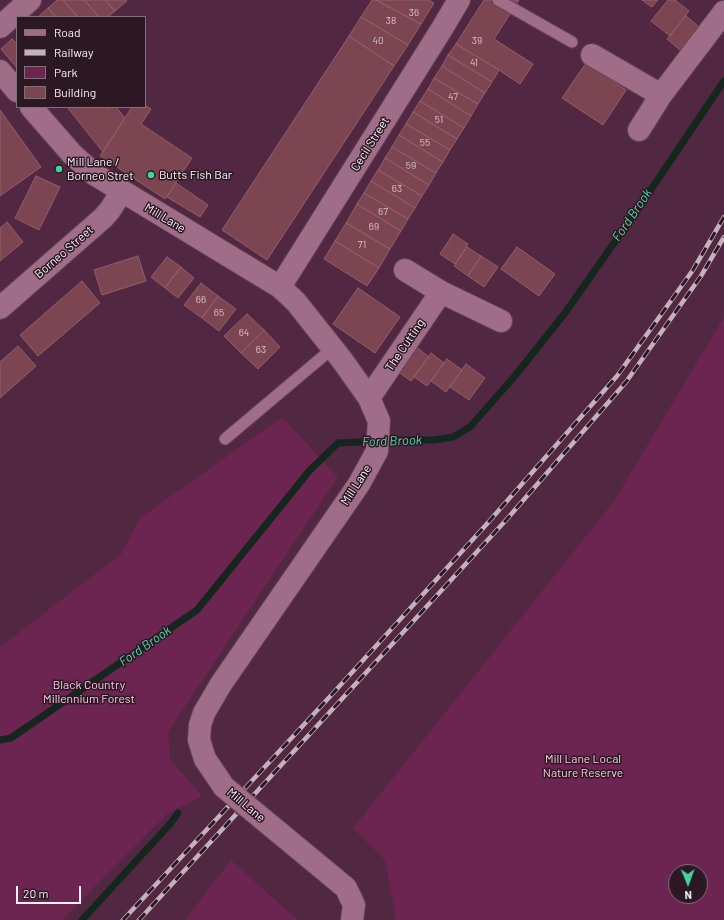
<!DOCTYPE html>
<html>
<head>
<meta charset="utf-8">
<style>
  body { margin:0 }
  #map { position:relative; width:724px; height:920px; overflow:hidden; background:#522741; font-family:Barlow,sans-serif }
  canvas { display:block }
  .legend { position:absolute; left:16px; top:16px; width:130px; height:92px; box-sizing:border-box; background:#2c1823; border:1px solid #7f6f77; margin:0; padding:5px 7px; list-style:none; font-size:12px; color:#fcf1f6 }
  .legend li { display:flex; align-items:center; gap:8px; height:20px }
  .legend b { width:20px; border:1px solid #7f6f77 }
  .north { position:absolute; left:668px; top:864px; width:40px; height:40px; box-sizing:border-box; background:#2c1823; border:1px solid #7f6f77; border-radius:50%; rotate:179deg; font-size:11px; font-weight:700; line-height:16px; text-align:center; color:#fcf1f6 }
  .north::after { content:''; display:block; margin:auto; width:14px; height:18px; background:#41d4a1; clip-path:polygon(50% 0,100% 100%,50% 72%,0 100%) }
  .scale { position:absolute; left:16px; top:886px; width:65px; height:18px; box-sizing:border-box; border:2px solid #fcf1f6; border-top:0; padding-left:5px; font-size:12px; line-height:14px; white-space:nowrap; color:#fcf1f6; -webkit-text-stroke:3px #2c1823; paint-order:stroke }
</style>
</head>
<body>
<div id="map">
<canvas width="724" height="920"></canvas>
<ul class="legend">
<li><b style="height:5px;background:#9f6d88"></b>Road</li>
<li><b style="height:5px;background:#c5b0bc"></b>Railway</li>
<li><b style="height:11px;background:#6c2451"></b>Park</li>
<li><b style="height:11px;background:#7b4652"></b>Building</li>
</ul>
<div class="north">N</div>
<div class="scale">20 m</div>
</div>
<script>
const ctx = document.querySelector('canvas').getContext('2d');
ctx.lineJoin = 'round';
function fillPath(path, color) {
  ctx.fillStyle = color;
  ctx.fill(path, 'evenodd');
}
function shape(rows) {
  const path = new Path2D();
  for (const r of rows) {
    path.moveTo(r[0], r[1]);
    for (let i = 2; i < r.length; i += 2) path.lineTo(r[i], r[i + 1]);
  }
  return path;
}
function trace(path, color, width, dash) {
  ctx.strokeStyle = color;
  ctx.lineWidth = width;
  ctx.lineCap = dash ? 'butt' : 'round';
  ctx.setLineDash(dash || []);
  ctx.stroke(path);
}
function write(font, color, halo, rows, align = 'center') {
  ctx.font = font + ' Barlow,sans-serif';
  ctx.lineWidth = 3;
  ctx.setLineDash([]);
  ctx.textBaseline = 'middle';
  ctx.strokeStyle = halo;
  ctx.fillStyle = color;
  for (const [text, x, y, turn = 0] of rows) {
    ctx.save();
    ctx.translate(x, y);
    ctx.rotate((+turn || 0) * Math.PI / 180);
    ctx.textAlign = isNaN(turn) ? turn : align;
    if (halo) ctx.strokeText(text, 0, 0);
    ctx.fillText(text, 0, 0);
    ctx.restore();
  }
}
fillPath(shape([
  [724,317,724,920,396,920,385,860,353,828,614,501],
  [676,872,700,872,700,896,676,896],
  [282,417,338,477,168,732,170,759,202,796,166,815,62,920,0,920,0,647,121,554,140,518],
  [231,860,284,908,298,920,185,920]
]), '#6c2451');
trace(shape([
  [0,740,11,738,197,610,310,470,338,443,400,440,435,440,453,437,470,427,514,377,565,313,642,203,724,81],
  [82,920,170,824,178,813]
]), '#14261e', 7);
const building = shape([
  [57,0,63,0,78,17,56,17,48,8,57,0],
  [63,0,84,0,99,17,78,17,63,0],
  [84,0,105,0,115,11,108,17,99,17,84,0],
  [105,0,126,0,127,1,115,11,105,0],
  [372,0,376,0,421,24,408,45,361,17,372,0],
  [376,0,429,0,434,3,421,24,376,0],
  [484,0,519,0,494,39,533,64,520,84,499,70,456,44,484,0],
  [642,0,658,0,652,7,642,0],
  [668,0,675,0,689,11,670,36,651,21,668,0],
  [48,8,56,17,38,17,48,8],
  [686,16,699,27,680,50,667,39,686,16],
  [361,17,408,45,394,66,349,36,361,17],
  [349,36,394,66,267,260,222,230,349,36],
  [12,39,17,44,17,68,1,49,12,39],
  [456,44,499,70,492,82,448,55,456,44],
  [448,55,492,82,485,93,442,66,448,55],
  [586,63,626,90,603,125,562,98,586,63],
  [442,66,485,93,478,104,434,78,442,66],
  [434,78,478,104,471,116,428,89,434,78],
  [428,89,471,116,464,128,420,101,428,89],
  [420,101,464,128,457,139,413,112,420,101],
  [145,105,151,109,141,124,192,158,165,199,100,156,132,107,145,107,145,105],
  [67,107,107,107,109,109,112,107,116,107,125,118,103,152,67,107],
  [0,110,41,167,0,196,0,110],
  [413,112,457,139,450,150,406,124,413,112],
  [406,124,450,150,443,162,399,135,406,124],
  [399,135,443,162,436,173,392,147,399,135],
  [392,147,436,173,429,185,385,158,392,147],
  [385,158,429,185,422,196,378,170,385,158],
  [378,170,422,196,415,208,371,181,378,170],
  [36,176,60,187,39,230,15,218,36,176],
  [371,181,415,208,408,219,364,193,371,181],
  [176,183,208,205,200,217,167,197,176,183],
  [364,193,408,219,401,231,357,204,364,193],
  [357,204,401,231,390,249,346,223,357,204],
  [7,222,23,242,0,261,0,228,7,222],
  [346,223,390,249,379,268,335,241,346,223],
  [453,234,468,244,455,264,440,254,453,234],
  [335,241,379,268,367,286,324,259,335,241],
  [467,247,481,256,468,276,454,266,467,247],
  [517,247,555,274,539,296,501,269,517,247],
  [138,256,146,281,102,295,94,270,138,256],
  [481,256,498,267,484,287,468,276,481,256],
  [167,257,181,267,165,288,151,277,167,257],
  [181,267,194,278,178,298,165,288,181,267],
  [82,281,100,303,38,356,20,335,82,281],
  [201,283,218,296,202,318,184,305,201,283],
  [358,288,400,317,375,353,333,324,358,288],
  [218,296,236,309,219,331,202,318,218,296],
  [247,314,264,330,241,353,224,336,247,314],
  [264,330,280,347,258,369,241,353,264,330],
  [18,346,36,366,0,398,0,362,18,346],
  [415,346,429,357,411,381,397,371,415,346],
  [431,353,444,363,427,386,414,377,431,353],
  [447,359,462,370,446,392,431,381,447,359],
  [466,364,485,378,469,400,450,387,466,364]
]);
fillPath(building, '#7b4652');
trace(building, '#945d69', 1);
const service = shape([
  [498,0,572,42],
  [225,439,333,348]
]);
const minor = shape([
  [0,27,30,0],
  [592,55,661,95],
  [0,71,17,91],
  [31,107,72,154,94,174,280,287,296,302,342,360,369,398,379,421,377,451,359,484,221,684,204,713,200,725,199,740,205,759,224,787],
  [639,130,661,95,724,12],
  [405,270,441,292,501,321],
  [280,287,443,27,459,0],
  [0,308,103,218,110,210,122,191],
  [369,398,441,292],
  [334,878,346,888,354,905,352,920]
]);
trace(service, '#664459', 13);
trace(minor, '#664459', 24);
trace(service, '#9f6d88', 11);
trace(minor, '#9f6d88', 22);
const rail = shape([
  [123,920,336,690,485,526,617,376,693,270,724,217],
  [139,920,507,519,626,382,701,276,724,237]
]);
trace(rail, '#c5b0bc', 4.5);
trace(rail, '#2c1823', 3, [9]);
const minorBridge = shape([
  [224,787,334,878]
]);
trace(minorBridge, '#664459', 24, []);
trace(minorBridge, '#9f6d88', 22);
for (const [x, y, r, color] of [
  [59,169,4,"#41d4a1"],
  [151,175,4,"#41d4a1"]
]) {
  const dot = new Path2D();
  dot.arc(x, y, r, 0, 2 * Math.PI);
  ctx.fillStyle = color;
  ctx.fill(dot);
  trace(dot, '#2c1823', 1.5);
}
write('10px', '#dcc6cd', null, [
  ["36",414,13],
  ["38",391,21],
  ["40",378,41],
  ["39",477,41],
  ["41",474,63],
  ["47",453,97],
  ["51",439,120],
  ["55",425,143],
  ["59",411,166],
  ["63",397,189],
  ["67",383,212],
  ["69",374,227],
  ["71",362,245],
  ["66",201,300],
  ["65",219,313],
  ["64",244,333],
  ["63",261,350]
]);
write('12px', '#fcf1f6', '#2c1823', [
  ["Cecil Street",370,144,-58],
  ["Mill Lane",165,218,31],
  ["Borneo Street",64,252,-41],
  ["The Cutting",405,345,-56],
  ["Mill Lane",356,485,-57],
  ["Mill Lane",246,805,40]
]);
write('12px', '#fcf1f6', '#2c1823', [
  ["Mill Lane /",67,162],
  ["Borneo Stret",67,176],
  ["Butts Fish Bar",159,175]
], 'left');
write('12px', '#fdc7e4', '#2c1823', [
  ["Black Country",89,685],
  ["Millennium Forest",89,699],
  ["Mill Lane Local",583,759],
  ["Nature Reserve",583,773]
]);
write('italic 13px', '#4edaa8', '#2c1823', [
  ["Ford Brook",632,215,-56],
  ["Ford Brook",392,441,-2],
  ["Ford Brook",145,646,-35]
]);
</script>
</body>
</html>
